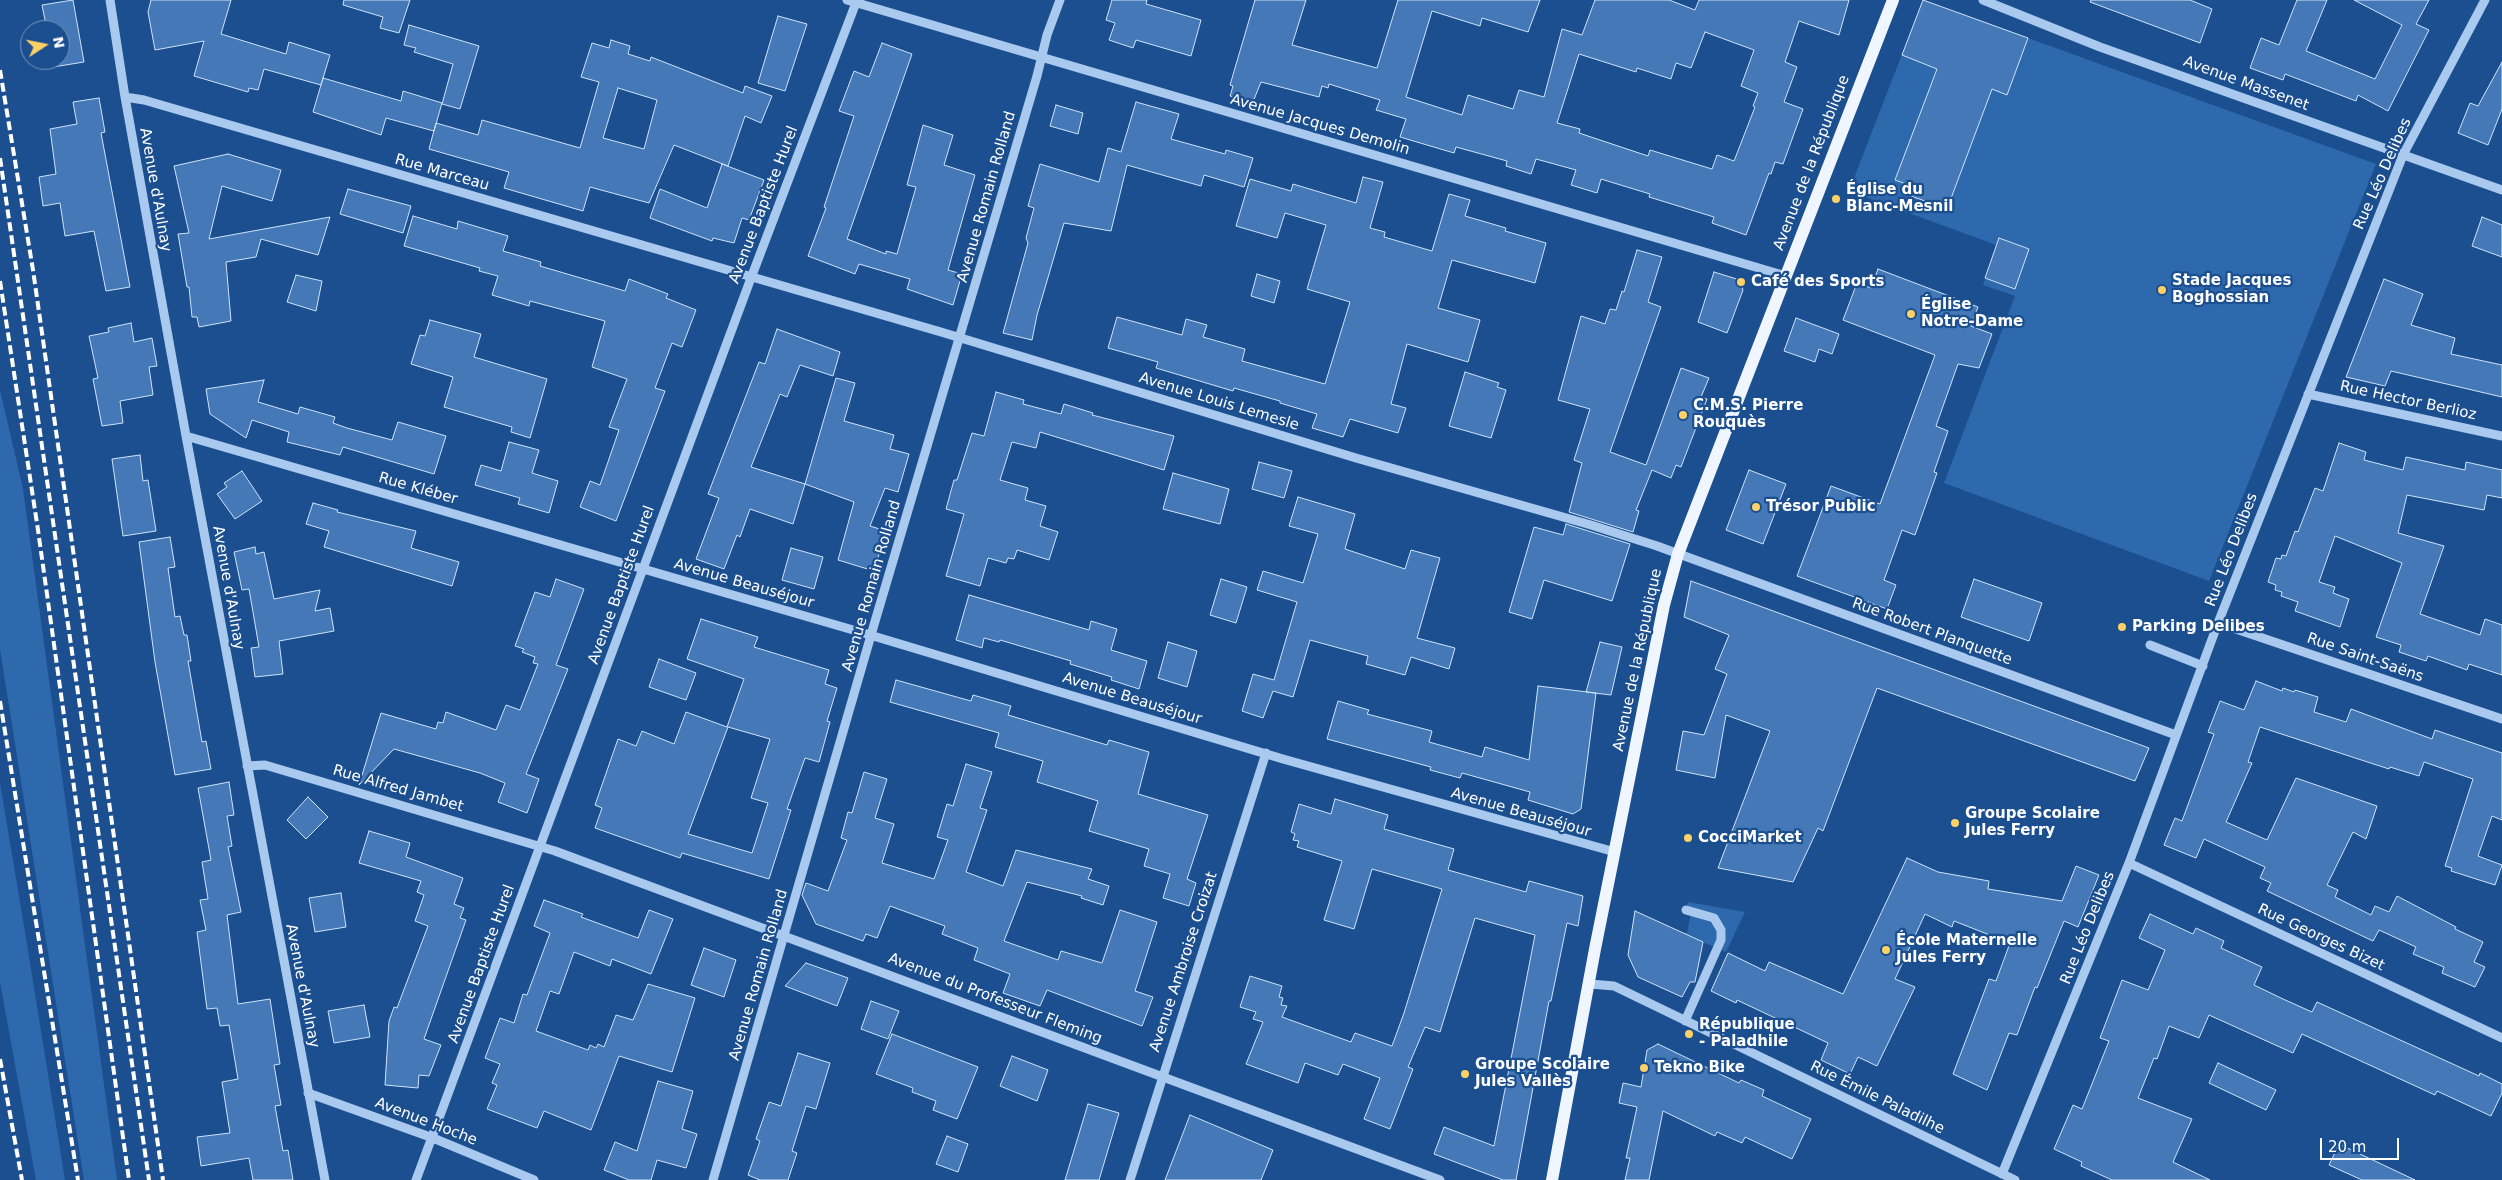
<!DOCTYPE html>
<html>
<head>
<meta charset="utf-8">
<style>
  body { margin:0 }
  #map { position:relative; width:2502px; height:1180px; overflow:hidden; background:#1b4f8f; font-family:"DejaVu Sans",sans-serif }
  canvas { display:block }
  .north { position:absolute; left:20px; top:20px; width:50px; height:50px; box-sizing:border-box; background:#1b4f8f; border:1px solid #7695bc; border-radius:50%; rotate:79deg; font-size:14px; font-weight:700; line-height:20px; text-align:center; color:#fff }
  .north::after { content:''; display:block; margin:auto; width:18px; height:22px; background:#ffd166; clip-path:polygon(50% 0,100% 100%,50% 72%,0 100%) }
  .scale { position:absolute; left:2320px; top:1138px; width:79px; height:22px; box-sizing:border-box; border:2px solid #fff; border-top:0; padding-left:6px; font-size:15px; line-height:18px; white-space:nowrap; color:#fff; -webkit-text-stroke:4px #1b4f8f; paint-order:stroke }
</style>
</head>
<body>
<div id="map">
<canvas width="2502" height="1180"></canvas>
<div class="north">N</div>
<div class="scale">20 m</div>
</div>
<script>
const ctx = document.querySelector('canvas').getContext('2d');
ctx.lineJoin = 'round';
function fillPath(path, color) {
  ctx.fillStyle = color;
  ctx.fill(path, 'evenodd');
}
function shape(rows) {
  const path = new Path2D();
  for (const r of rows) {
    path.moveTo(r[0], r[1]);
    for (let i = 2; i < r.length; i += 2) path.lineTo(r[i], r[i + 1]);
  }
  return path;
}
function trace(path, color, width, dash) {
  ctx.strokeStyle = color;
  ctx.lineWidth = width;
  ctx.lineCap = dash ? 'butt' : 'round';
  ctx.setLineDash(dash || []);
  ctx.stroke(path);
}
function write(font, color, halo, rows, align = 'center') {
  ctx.font = font + ' "DejaVu Sans",sans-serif';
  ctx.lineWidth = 4.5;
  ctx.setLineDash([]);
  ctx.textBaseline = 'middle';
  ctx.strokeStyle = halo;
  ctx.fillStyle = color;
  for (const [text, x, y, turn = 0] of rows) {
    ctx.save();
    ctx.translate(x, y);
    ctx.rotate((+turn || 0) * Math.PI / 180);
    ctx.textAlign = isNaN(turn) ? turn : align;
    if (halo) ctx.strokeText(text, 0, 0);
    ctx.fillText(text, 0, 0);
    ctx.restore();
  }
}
fillPath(shape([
  [1923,0,2376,164,2209,581,1944,483,2015,296,1983,285,1996,245,1849,191],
  [0,390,23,489,117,1180,84,1180,0,649],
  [0,783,26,938,65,1180,36,1180,0,982],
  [1688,902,1745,912,1726,952,1682,933,1687,933,1691,913,1686,910]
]), '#2e69ad');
const building = shape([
  [73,0,84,62,53,67,52,60,60,60,60,30,47,30,42,5,73,0],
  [151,0,231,0,221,34,286,54,289,42,330,55,321,85,264,69,258,90,249,88,248,92,194,76,204,41,155,50,148,12,151,0],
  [344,0,410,0,399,33,380,28,383,17,343,5,344,0],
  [1112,0,1147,0,1146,4,1201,20,1191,56,1136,40,1133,48,1109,40,1115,23,1106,20,1112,0],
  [1255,0,1306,0,1292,45,1377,68,1398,0,1540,0,1528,32,1482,18,1480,26,1432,11,1406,97,1462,115,1468,95,1513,109,1519,90,1544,97,1562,29,1582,35,1595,0,1669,0,1695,10,1699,0,1849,0,1839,35,1799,21,1785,62,1797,67,1784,102,1803,109,1783,164,1775,162,1771,174,1769,173,1746,235,1712,223,1714,217,1649,197,1650,194,1601,179,1597,193,1571,185,1576,170,1536,159,1531,174,1506,166,1507,161,1456,147,1454,153,1400,137,1406,119,1376,110,1380,100,1329,84,1328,88,1322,86,1319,97,1261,82,1253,102,1230,96,1233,86,1230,85,1255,0],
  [1705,32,1754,50,1741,86,1758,93,1753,106,1755,107,1734,161,1717,155,1712,169,1650,150,1648,156,1579,133,1580,129,1557,123,1579,54,1636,72,1637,68,1671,79,1676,63,1691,68,1705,32],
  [1923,0,2028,38,2007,95,1992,89,1947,209,1911,196,1914,187,1895,180,1937,69,1902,55,1923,0],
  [2091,0,2190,0,2212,9,2200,43,2090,2,2091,0],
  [2297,0,2327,0,2306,51,2375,79,2402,25,2354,0,2429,0,2416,24,2429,30,2388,111,2358,95,2356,101,2285,74,2283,80,2250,68,2261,38,2279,45,2297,0],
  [778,16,807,24,785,91,758,83,778,16],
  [409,25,479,46,460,109,442,104,453,64,414,52,416,48,404,45,409,25],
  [611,40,630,46,628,54,650,61,651,57,743,93,745,86,772,96,761,123,745,116,728,166,674,145,649,203,590,187,583,211,504,188,509,172,429,149,436,123,478,135,482,120,580,148,599,82,581,77,592,43,609,48,611,40],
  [618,88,657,100,644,149,603,138,618,88],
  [882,43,912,54,847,239,886,254,886,251,897,254,916,187,907,185,923,125,953,135,944,165,975,175,948,270,962,274,953,305,907,289,910,279,859,264,855,274,808,256,826,208,824,207,854,116,839,111,854,71,869,77,882,43],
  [2502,62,2502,109,2488,145,2458,133,2470,103,2478,106,2502,62],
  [323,78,401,101,403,91,442,103,434,131,386,118,381,135,313,112,323,78],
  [99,98,105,132,101,133,130,287,106,291,94,231,65,236,60,203,43,206,39,177,56,174,50,129,77,124,73,102,99,98],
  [1136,102,1179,114,1171,139,1225,154,1226,150,1253,158,1244,187,1204,175,1201,186,1127,165,1111,231,1064,223,1037,315,1032,340,1003,333,1028,243,1026,238,1034,208,1028,206,1040,164,1099,182,1108,148,1121,152,1136,102],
  [1056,105,1083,113,1078,134,1050,126,1056,105],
  [228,154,281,170,272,201,222,186,209,239,330,217,318,255,261,239,256,257,226,262,231,321,199,327,197,317,192,317,189,287,187,287,178,234,189,233,174,166,228,154],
  [722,164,764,180,749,220,742,218,734,243,713,238,712,241,650,218,660,189,707,208,722,164],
  [1363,177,1383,182,1370,228,1385,232,1384,237,1432,251,1449,194,1470,200,1465,216,1506,228,1505,231,1546,243,1535,283,1452,260,1438,308,1480,320,1468,362,1407,344,1391,404,1406,408,1398,433,1350,419,1343,437,1312,428,1317,414,1280,403,1280,401,1234,388,1233,391,1156,368,1158,362,1108,348,1117,317,1182,335,1186,319,1207,325,1203,337,1245,349,1242,361,1325,384,1350,302,1307,289,1326,225,1285,213,1277,238,1236,226,1250,179,1291,191,1293,184,1356,203,1363,177],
  [348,189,411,206,403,233,340,214,348,189],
  [413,216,457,229,458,221,508,236,503,251,541,262,540,266,625,291,629,279,668,294,666,298,696,310,682,347,672,343,655,388,665,391,616,521,580,507,590,481,600,485,619,430,609,427,627,379,592,367,605,321,530,301,529,306,492,295,498,276,479,271,480,268,404,246,413,216],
  [2482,217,2502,225,2502,257,2472,246,2482,217],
  [1999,238,2029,249,2015,289,1985,278,1999,238],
  [1637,250,1662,257,1648,302,1661,307,1610,452,1646,465,1681,368,1709,378,1701,397,1707,399,1681,467,1676,465,1671,478,1652,470,1636,510,1639,511,1633,532,1569,512,1582,463,1574,460,1590,409,1558,400,1581,316,1605,324,1610,309,1616,310,1622,291,1624,292,1637,250],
  [1878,269,1978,307,1971,326,1992,334,1979,368,1958,364,1936,426,1948,431,1934,472,1937,473,1915,535,1902,530,1884,580,1896,585,1887,609,1797,576,1831,486,1880,504,1935,355,1843,320,1857,283,1871,288,1878,269],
  [1714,272,1740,280,1743,290,1727,333,1698,322,1714,272],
  [1257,274,1280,281,1274,303,1251,296,1257,274],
  [296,275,322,281,316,311,287,302,296,275],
  [2384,279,2423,294,2411,325,2455,338,2451,354,2502,365,2502,397,2391,371,2385,386,2346,377,2384,279],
  [1796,318,1839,334,1832,354,1819,349,1815,362,1784,351,1796,318],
  [430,320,481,334,474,357,547,379,530,438,511,432,512,427,444,407,453,377,411,364,420,335,425,336,430,320],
  [131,323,134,342,152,338,157,366,149,367,153,395,120,401,123,423,102,426,93,379,98,378,89,336,109,332,108,328,131,323],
  [777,329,840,352,833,376,800,365,787,397,780,394,751,467,805,484,836,378,855,383,844,421,894,435,890,449,909,454,898,492,885,488,870,526,886,531,874,571,838,560,854,502,805,484,793,524,750,509,740,537,737,535,724,569,696,559,719,498,708,494,759,362,765,364,777,329],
  [1465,372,1499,383,1497,387,1506,390,1491,438,1449,426,1465,372],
  [264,380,258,402,298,414,300,407,335,417,333,423,347,428,392,440,398,422,446,436,434,474,343,447,340,455,287,442,289,432,252,420,246,438,210,414,206,389,264,380],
  [996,392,1024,400,1023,404,1061,414,1064,404,1093,413,1092,415,1174,436,1164,470,1040,432,1036,448,1012,442,1000,480,1028,488,1025,500,1046,506,1040,526,1058,532,1049,560,1017,550,1014,559,1008,558,1006,563,988,558,980,586,946,576,964,514,946,509,954,480,957,480,972,433,984,436,996,392],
  [509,442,539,450,532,473,558,481,549,513,518,504,520,498,475,485,481,465,501,471,509,442],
  [2339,443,2366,452,2364,460,2403,470,2406,457,2465,470,2466,462,2502,470,2502,498,2487,495,2484,510,2407,495,2398,533,2444,546,2420,614,2480,635,2485,619,2502,625,2502,675,2469,664,2467,670,2428,656,2426,661,2399,652,2401,645,2376,637,2402,563,2335,536,2319,582,2335,587,2333,593,2349,599,2340,627,2295,611,2298,602,2281,596,2282,592,2275,590,2276,585,2268,582,2276,558,2281,559,2282,555,2286,556,2295,531,2298,532,2315,488,2323,491,2339,443],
  [140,455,143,481,148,480,156,531,123,536,112,459,140,455],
  [1259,462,1292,471,1284,498,1252,489,1259,462],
  [1749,470,1786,484,1763,544,1726,530,1749,470],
  [242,471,262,501,235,519,217,494,227,487,224,483,242,471],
  [1173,473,1229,489,1220,524,1163,509,1173,473],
  [1298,497,1355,514,1345,549,1405,569,1411,550,1440,558,1417,638,1455,648,1449,669,1411,657,1405,675,1366,664,1368,656,1310,640,1293,697,1273,691,1263,718,1242,711,1253,674,1274,680,1297,602,1257,590,1263,571,1303,583,1318,534,1289,526,1298,497],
  [313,503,338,510,337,512,416,531,411,548,459,562,452,586,324,547,329,531,306,524,313,503],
  [1566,524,1630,544,1612,601,1544,580,1532,619,1509,612,1534,527,1563,535,1566,524],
  [170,537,175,567,168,568,175,617,180,616,184,635,187,635,191,661,188,661,202,742,206,741,211,769,175,775,155,662,139,542,170,537],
  [255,547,256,554,264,552,274,599,320,590,315,611,330,608,334,631,279,641,283,674,255,677,251,648,259,647,249,589,242,590,234,552,255,547],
  [791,548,823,557,814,589,782,580,791,548],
  [556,579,584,589,556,665,568,669,526,774,539,779,527,813,498,802,505,783,480,773,394,749,359,785,381,713,436,729,438,722,443,723,446,712,496,730,506,705,520,710,538,664,533,663,535,657,522,652,524,649,515,646,535,592,550,597,556,579],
  [1221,579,1247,587,1236,623,1210,615,1221,579],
  [1974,579,2042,603,2029,641,1961,617,1974,579],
  [1691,581,2149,748,2135,781,1877,688,1823,831,1818,828,1793,882,1718,868,1770,731,1726,715,1715,778,1676,770,1683,731,1704,735,1727,674,1715,669,1729,635,1684,617,1691,581],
  [969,595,1089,630,1091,621,1117,629,1111,650,1147,661,1139,689,1111,680,1112,677,1070,664,1071,661,1000,640,999,642,984,638,982,648,956,640,969,595],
  [701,619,758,637,754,647,829,670,825,684,837,688,827,721,830,722,819,762,805,758,787,809,791,810,769,879,682,853,680,858,595,828,602,808,595,805,618,739,636,746,642,731,674,744,686,712,727,727,744,679,687,659,701,619],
  [728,727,770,739,751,798,768,803,752,853,688,834,728,727],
  [1168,642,1197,651,1187,687,1158,678,1168,642],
  [1600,642,1622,647,1611,695,1586,692,1600,642],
  [659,659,696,673,686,700,649,687,659,659],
  [896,680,971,701,973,695,1011,706,1008,715,1107,745,1109,740,1149,752,1138,794,1208,815,1187,879,1196,883,1189,906,1163,898,1170,874,1144,866,1149,849,1089,831,1098,801,1037,782,1043,761,995,747,999,733,890,702,896,680],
  [2256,681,2282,691,2283,688,2294,692,2295,690,2318,697,2314,712,2346,722,2351,709,2432,739,2435,730,2502,753,2502,820,2492,816,2478,856,2502,865,2495,885,2451,871,2452,868,2445,866,2473,779,2424,762,2419,776,2390,767,2389,769,2260,727,2248,762,2252,763,2226,822,2267,840,2296,778,2377,806,2366,839,2353,832,2327,885,2338,890,2335,897,2371,915,2375,906,2389,912,2397,896,2456,927,2455,929,2483,942,2474,962,2485,967,2475,987,2442,973,2444,967,2413,954,2416,947,2379,930,2373,941,2267,891,2271,883,2260,878,2265,867,2204,839,2196,858,2164,845,2175,818,2182,821,2214,734,2208,732,2220,701,2244,710,2256,681],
  [1538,686,1596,693,1581,809,1573,814,1528,800,1530,792,1462,773,1460,778,1430,770,1431,767,1327,739,1338,701,1369,710,1367,714,1432,731,1429,742,1482,757,1485,747,1529,760,1538,686],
  [966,764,992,772,980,808,987,810,966,872,1003,886,1016,850,1092,869,1088,879,1109,886,1103,905,1081,898,1082,896,1027,882,1004,941,1058,960,1061,951,1102,963,1120,910,1157,922,1135,991,1153,997,1142,1026,1047,990,1040,1006,1003,993,1010,974,974,960,978,948,942,934,945,926,890,906,877,938,866,934,863,941,816,924,802,895,806,883,828,891,847,840,841,838,848,812,852,813,864,772,887,779,875,818,894,824,882,863,934,879,948,840,937,837,947,804,953,806,966,764],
  [229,782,234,815,227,816,232,846,228,847,241,912,227,915,238,1004,270,999,280,1064,274,1065,281,1105,275,1106,283,1151,288,1150,293,1180,253,1180,249,1158,201,1166,197,1137,230,1133,222,1082,238,1079,229,1025,220,1026,217,1008,207,1009,197,932,206,930,200,900,208,899,202,862,211,860,198,788,229,782],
  [308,797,328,817,306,839,287,820,308,797],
  [1335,799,1388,815,1384,829,1454,849,1448,870,1526,892,1529,881,1583,896,1578,926,1567,923,1551,1001,1549,1001,1516,1180,1503,1180,1434,1154,1444,1127,1494,1146,1535,935,1475,918,1440,1032,1425,1027,1408,1067,1413,1069,1390,1129,1364,1119,1380,1078,1343,1064,1338,1075,1305,1063,1298,1083,1246,1064,1263,1022,1253,1019,1256,1012,1240,1007,1250,976,1282,986,1279,997,1283,998,1281,1005,1287,1006,1282,1017,1351,1042,1355,1033,1392,1046,1404,1013,1442,889,1372,869,1354,929,1324,920,1342,861,1297,847,1299,841,1293,840,1295,834,1291,832,1299,804,1331,814,1335,799],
  [369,831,410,843,406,857,463,878,454,904,464,908,460,918,466,920,424,1039,441,1045,429,1076,419,1075,418,1088,385,1085,389,1021,394,1007,397,1008,428,926,415,921,424,895,417,892,421,881,359,863,369,831],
  [1907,858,1938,872,1989,881,1988,889,2062,901,2076,866,2099,875,2078,927,2064,921,2037,988,2035,987,2017,1035,2009,1033,1987,1090,1953,1074,1989,979,1996,981,2010,943,1954,921,1952,927,1925,914,1895,979,1915,987,1877,1066,1858,1057,1850,1074,1821,1060,1828,1043,1737,1000,1736,1003,1711,991,1728,953,1765,971,1769,962,1843,994,1907,858],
  [341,893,346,927,315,932,309,898,341,893],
  [544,900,583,914,581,917,638,938,649,910,673,919,651,974,612,959,610,966,574,952,559,994,550,991,536,1031,588,1050,590,1045,596,1048,598,1044,604,1047,616,1015,633,1020,648,984,695,998,672,1072,619,1056,591,1130,544,1111,537,1128,487,1109,497,1085,492,1083,500,1064,485,1058,500,1018,514,1023,523,994,527,995,550,933,534,926,544,900],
  [1635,911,1703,942,1695,982,1690,982,1682,997,1638,977,1628,955,1635,911],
  [2150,914,2193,934,2196,928,2224,941,2221,948,2262,967,2254,985,2283,999,2312,1012,2317,1002,2479,1076,2480,1073,2502,1084,2502,1093,2491,1116,2437,1091,2435,1095,2302,1034,2293,1053,2209,1015,2199,1038,2169,1026,2157,1059,2154,1058,2138,1098,2192,1119,2173,1162,2210,1180,2112,1180,2081,1166,2082,1162,2054,1149,2073,1105,2082,1109,2109,1041,2100,1038,2122,980,2148,990,2165,950,2139,938,2150,914],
  [704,948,736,960,724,997,691,985,704,948],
  [806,963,848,978,837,1006,785,986,806,963],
  [871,1001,899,1011,888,1039,861,1029,871,1001],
  [364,1005,370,1037,334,1043,328,1011,364,1005],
  [892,1034,978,1067,957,1119,933,1110,936,1101,912,1092,913,1088,876,1074,892,1034],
  [1658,1044,1739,1083,1741,1080,1764,1090,1762,1096,1811,1119,1792,1159,1745,1137,1742,1143,1717,1132,1715,1136,1663,1111,1649,1180,1625,1180,1630,1158,1626,1158,1637,1107,1619,1103,1623,1083,1641,1087,1647,1050,1658,1044],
  [798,1053,830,1063,816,1109,806,1106,792,1151,797,1153,788,1180,760,1180,748,1175,760,1141,756,1139,769,1102,781,1106,798,1053],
  [1012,1056,1048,1070,1037,1101,1000,1086,1012,1056],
  [2218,1063,2276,1090,2266,1110,2209,1083,2218,1063],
  [658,1081,693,1091,682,1129,697,1134,686,1168,657,1160,651,1180,629,1180,604,1170,615,1142,637,1151,658,1081],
  [1088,1104,1119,1113,1099,1180,1065,1180,1088,1104],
  [1190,1115,1273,1150,1261,1180,1165,1180,1190,1115],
  [947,1136,968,1144,958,1172,936,1164,947,1136],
  [2339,1144,2415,1180,2362,1180,2329,1165,2339,1144]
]);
fillPath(building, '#4478b7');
trace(building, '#cfe3fa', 1);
trace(shape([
  [110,0,125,97,186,436,325,1180],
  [847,0,1786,276],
  [1983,0,2100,47,2502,190],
  [125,97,144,100,941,332,1356,458,1591,525,1657,546,2176,735],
  [2308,394,2502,436],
  [186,436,860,632,1283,759,1615,852],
  [2218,623,2502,719],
  [2150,645,2203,666],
  [247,766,265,765,555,851,1440,1180],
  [2129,863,2502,1038],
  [1590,984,1614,986,2015,1180],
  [1685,1021,1721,940,1721,930,1714,918,1686,910],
  [308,1093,433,1138,534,1180],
  [2002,1174,2129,863,2218,623,2403,155,2485,0],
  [416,1180,751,278,857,0],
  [713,1180,876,618,1037,76,1047,35,1060,0],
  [1130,1180,1266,753]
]), '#a9c9ee', 9);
trace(shape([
  [1552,1180,1595,949,1664,605,1678,554,1893,0]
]), '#f0f6ff', 12);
trace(shape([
  [0,70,33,270,163,1180],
  [0,158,149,1180],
  [0,281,38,530,129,1180],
  [0,701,78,1180],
  [0,1059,22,1180]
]), '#fff', 4, [9, 4]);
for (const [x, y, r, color] of [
  [1836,199,5,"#ffd166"],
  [1741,282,5,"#ffd166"],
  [2162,290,5,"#ffd166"],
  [1911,314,5,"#ffd166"],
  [1683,415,5,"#ffd166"],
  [1756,507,5,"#ffd166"],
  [2122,627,5,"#ffd166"],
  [1955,823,5,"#ffd166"],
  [1688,838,5,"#ffd166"],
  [1886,950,5,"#ffd166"],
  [1689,1034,5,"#ffd166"],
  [1644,1068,5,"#ffd166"],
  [1465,1074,5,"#ffd166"]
]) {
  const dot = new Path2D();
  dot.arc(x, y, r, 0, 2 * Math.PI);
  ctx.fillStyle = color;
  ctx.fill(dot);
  trace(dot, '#1b4f8f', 2);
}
write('15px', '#fff', '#1b4f8f', [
  ["Avenue Massenet",2246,84,20],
  ["Avenue Jacques Demolin",1320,125,16],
  ["Avenue de la République",1812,163,-69],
  ["Rue Marceau",442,173,16],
  ["Rue Léo Delibes",2383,174,-66],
  ["Avenue d'Aulnay",155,190,80],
  ["Avenue Romain Rolland",987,197,-74],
  ["Avenue Baptiste Hurel",764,205,-69],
  ["Rue Hector Berlioz",2408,401,12],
  ["Avenue Louis Lemesle",1219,402,17],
  ["Rue Kléber",418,489,16],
  ["Rue Léo Delibes",2232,550,-69],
  ["Avenue Beauséjour",744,584,16],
  ["Avenue Baptiste Hurel",622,585,-70],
  ["Avenue Romain Rolland",872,586,-74],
  ["Avenue d'Aulnay",228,588,80],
  ["Rue Robert Planquette",1932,632,20],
  ["Rue Saint-Saëns",2365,658,19],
  ["Avenue de la République",1638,660,-78],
  ["Avenue Beauséjour",1132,699,17],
  ["Rue Alfred Jambet",398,789,16],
  ["Avenue Beauséjour",1521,813,16],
  ["Rue Léo Delibes",2088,928,-68],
  ["Rue Georges Bizet",2321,938,25],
  ["Avenue Ambroise Croizat",1184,962,-72],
  ["Avenue Baptiste Hurel",482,964,-70],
  ["Avenue Romain Rolland",759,975,-74],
  ["Avenue d'Aulnay",302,986,79],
  ["Avenue du Professeur Fleming",995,999,21],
  ["Rue Émile Paladilhe",1877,1098,26],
  ["Avenue Hoche",426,1122,21]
]);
write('bold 15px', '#fff', '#1b4f8f', [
  ["Église du",1846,190],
  ["Blanc-Mesnil",1846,207],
  ["Stade Jacques",2172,281],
  ["Boghossian",2172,298],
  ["Café des Sports",1751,282],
  ["Église",1921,305],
  ["Notre-Dame",1921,322],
  ["C.M.S. Pierre",1693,406],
  ["Rouquès",1693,423],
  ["Trésor Public",1766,507],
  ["Parking Delibes",2132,627],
  ["Groupe Scolaire",1965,814],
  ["Jules Ferry",1965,831],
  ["CocciMarket",1698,838],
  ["École Maternelle",1896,941],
  ["Jules Ferry",1896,958],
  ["République",1699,1025],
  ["- Paladhile",1699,1042],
  ["Groupe Scolaire",1475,1065],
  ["Jules Vallès",1475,1082],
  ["Tekno Bike",1654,1068]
], 'left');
</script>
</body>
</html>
